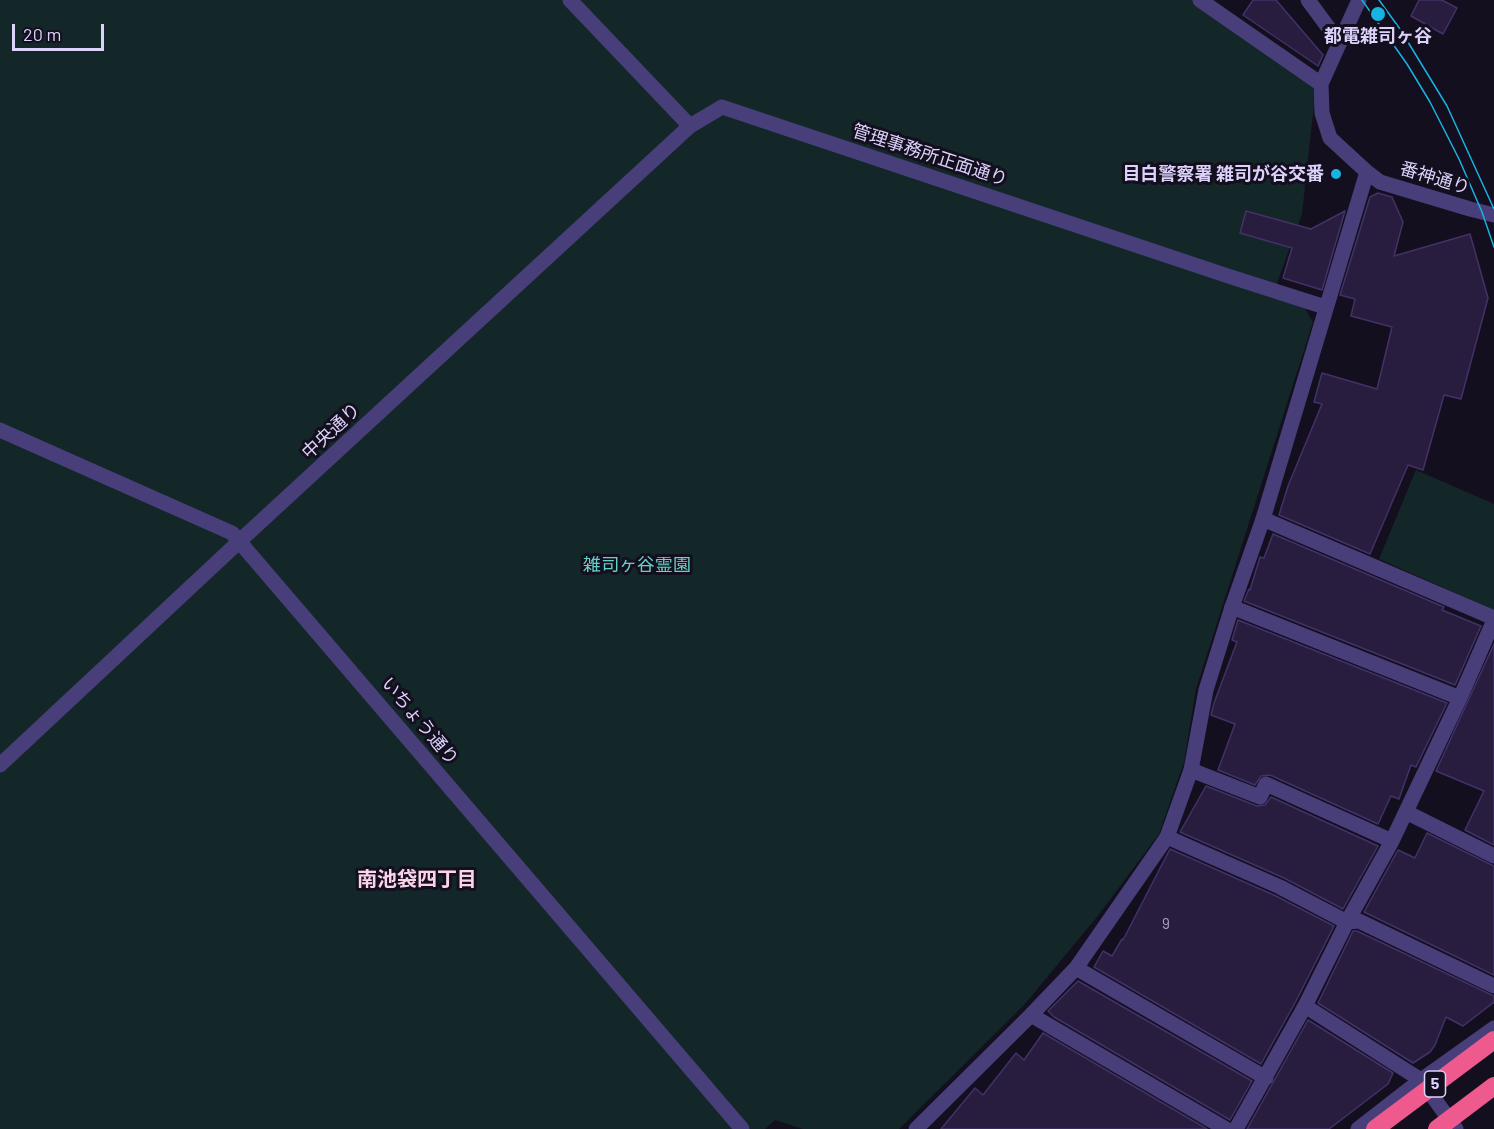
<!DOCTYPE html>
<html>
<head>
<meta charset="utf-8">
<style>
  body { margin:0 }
  #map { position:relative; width:1494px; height:1129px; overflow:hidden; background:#140f1f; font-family:Barlow,sans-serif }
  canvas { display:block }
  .scale { position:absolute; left:12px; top:24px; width:92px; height:27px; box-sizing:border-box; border:3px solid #dcd2fa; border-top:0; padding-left:8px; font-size:18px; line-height:21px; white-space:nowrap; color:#dcd2fa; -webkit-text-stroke:4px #140f1f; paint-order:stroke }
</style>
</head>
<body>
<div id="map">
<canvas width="1494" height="1129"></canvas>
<div class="scale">20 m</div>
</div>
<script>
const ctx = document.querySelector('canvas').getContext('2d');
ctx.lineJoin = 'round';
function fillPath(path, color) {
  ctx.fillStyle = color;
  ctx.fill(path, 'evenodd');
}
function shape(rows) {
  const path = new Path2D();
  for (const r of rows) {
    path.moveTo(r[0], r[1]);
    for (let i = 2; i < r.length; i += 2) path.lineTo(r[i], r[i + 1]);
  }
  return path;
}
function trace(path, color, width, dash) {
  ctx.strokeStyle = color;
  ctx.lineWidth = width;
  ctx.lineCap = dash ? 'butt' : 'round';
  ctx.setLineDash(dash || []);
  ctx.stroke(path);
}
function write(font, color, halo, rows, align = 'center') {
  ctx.font = font + ' Barlow,"Noto Sans JP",sans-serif';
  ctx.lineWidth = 6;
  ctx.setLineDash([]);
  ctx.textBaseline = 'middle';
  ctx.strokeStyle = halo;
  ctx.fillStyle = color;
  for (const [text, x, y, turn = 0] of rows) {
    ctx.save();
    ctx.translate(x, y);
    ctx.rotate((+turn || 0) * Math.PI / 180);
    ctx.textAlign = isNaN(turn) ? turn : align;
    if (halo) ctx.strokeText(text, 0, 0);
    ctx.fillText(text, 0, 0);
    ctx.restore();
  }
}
fillPath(shape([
  [0,0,1202,0,1313,87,1314,104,1302,214,1272,297,1304,307,1313,322,1196,689,1184,762,1159,834,1097,917,1024,1005,899,1129,803,1129,775,1120,765,1129,0,1129],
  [1416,470,1494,504,1494,610,1379,559]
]), '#132729');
const building = shape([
  [1253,0,1276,0,1323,55,1318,66,1243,15,1253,0],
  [1419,0,1442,0,1457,8,1443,34,1411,16,1419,0],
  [1378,193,1392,197,1403,222,1394,256,1470,234,1488,298,1461,399,1444,395,1423,470,1408,465,1370,554,1279,515,1288,486,1322,404,1314,402,1322,373,1377,389,1392,327,1351,316,1355,299,1340,295,1370,197,1378,193],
  [1246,211,1311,229,1345,211,1322,290,1283,278,1292,248,1240,233,1246,211],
  [1273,534,1444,607,1442,610,1481,626,1455,685,1244,601,1249,589,1250,590,1260,557,1264,558,1273,534],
  [1238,620,1447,703,1416,767,1411,765,1399,799,1391,796,1378,824,1270,775,1261,776,1255,785,1218,770,1235,724,1211,715,1214,703,1237,642,1232,640,1238,620],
  [1494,644,1494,845,1465,830,1484,791,1436,771,1494,644],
  [1206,786,1257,806,1265,805,1271,797,1378,846,1343,909,1284,878,1180,832,1206,786],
  [1427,833,1494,866,1494,975,1364,912,1398,850,1415,858,1427,833],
  [1170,849,1276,896,1334,926,1296,1001,1261,1064,1094,967,1103,951,1112,956,1122,939,1123,940,1170,849],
  [1353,931,1357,931,1494,996,1494,1002,1463,1026,1446,1017,1435,1045,1430,1052,1413,1063,1318,1003,1353,931],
  [1078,981,1252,1081,1230,1120,1054,1017,1048,1011,1078,981],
  [1308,1020,1393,1073,1388,1084,1329,1129,1247,1129,1308,1020],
  [1043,1033,1207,1129,941,1129,975,1088,983,1095,1016,1053,1024,1060,1043,1033]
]);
fillPath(building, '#281d3e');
trace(building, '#433168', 1.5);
trace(shape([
  [570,0,690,126,722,107,1228,276,1325,307],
  [0,430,232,533,742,1129],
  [1263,519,1494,618],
  [1232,607,1460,698],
  [0,765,244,537,690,126],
  [1191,770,1260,797,1266,784,1392,841],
  [1406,812,1494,856],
  [1167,837,1280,887,1347,922,1359,921,1494,986],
  [1076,968,1266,1078],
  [1305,1006,1421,1080,1456,1129],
  [1031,1015,1226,1129],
  [1236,1129,1305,1006,1347,922,1392,841,1460,698,1494,620]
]), '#483f7a', 15);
trace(shape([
  [1200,0,1321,84],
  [1308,0,1339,42],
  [1367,172,1380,182,1470,209,1494,215],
  [916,1129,1031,1015,1076,968,1167,837,1191,770,1206,690,1232,607,1263,519,1367,172,1330,138,1322,113,1321,84,1359,0],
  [1358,1129,1421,1080,1494,1028]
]), '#483f7a', 15);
trace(shape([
  [1375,1129,1494,1040],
  [1437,1129,1494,1086]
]), '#ee598e', 18);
trace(shape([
  [1362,0,1407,64,1430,102,1459,159,1482,212,1494,247],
  [1379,0,1400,29,1447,106,1494,209]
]), '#17b4e1', 1.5);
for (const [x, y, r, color] of [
  [1378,14,8,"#17b4e1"],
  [1336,174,6,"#17b4e1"]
]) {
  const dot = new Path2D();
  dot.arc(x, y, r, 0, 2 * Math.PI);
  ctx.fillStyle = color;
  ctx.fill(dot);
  trace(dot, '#140f1f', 2);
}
write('15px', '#afa5cb', null, [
  ["9",1166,924]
]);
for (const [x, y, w] of [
  [1435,1084,21]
]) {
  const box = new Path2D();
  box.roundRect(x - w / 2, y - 13, w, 26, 4.5);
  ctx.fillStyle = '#140f1f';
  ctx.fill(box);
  trace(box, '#dcd2fa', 1.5);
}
write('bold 16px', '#dcd2fa', null, [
  ["5",1435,1084]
]);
write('bold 18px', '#dcd2fa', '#140f1f', [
  ["都電雑司ヶ谷",1378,36],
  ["目白警察署 雑司が谷交番",1324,174,"right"]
]);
write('18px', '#dcd2fa', '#140f1f', [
  ["管理事務所正面通り",930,155,18],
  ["番神通り",1435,178,17],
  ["中央通り",331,431,-43],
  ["いちょう通り",420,721,50]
]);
write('18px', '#66d2c5', '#140f1f', [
  ["雑司ヶ谷霊園",637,565]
]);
write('bold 20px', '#fbd4e8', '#140f1f', [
  ["南池袋四丁目",417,879]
]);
</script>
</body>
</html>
